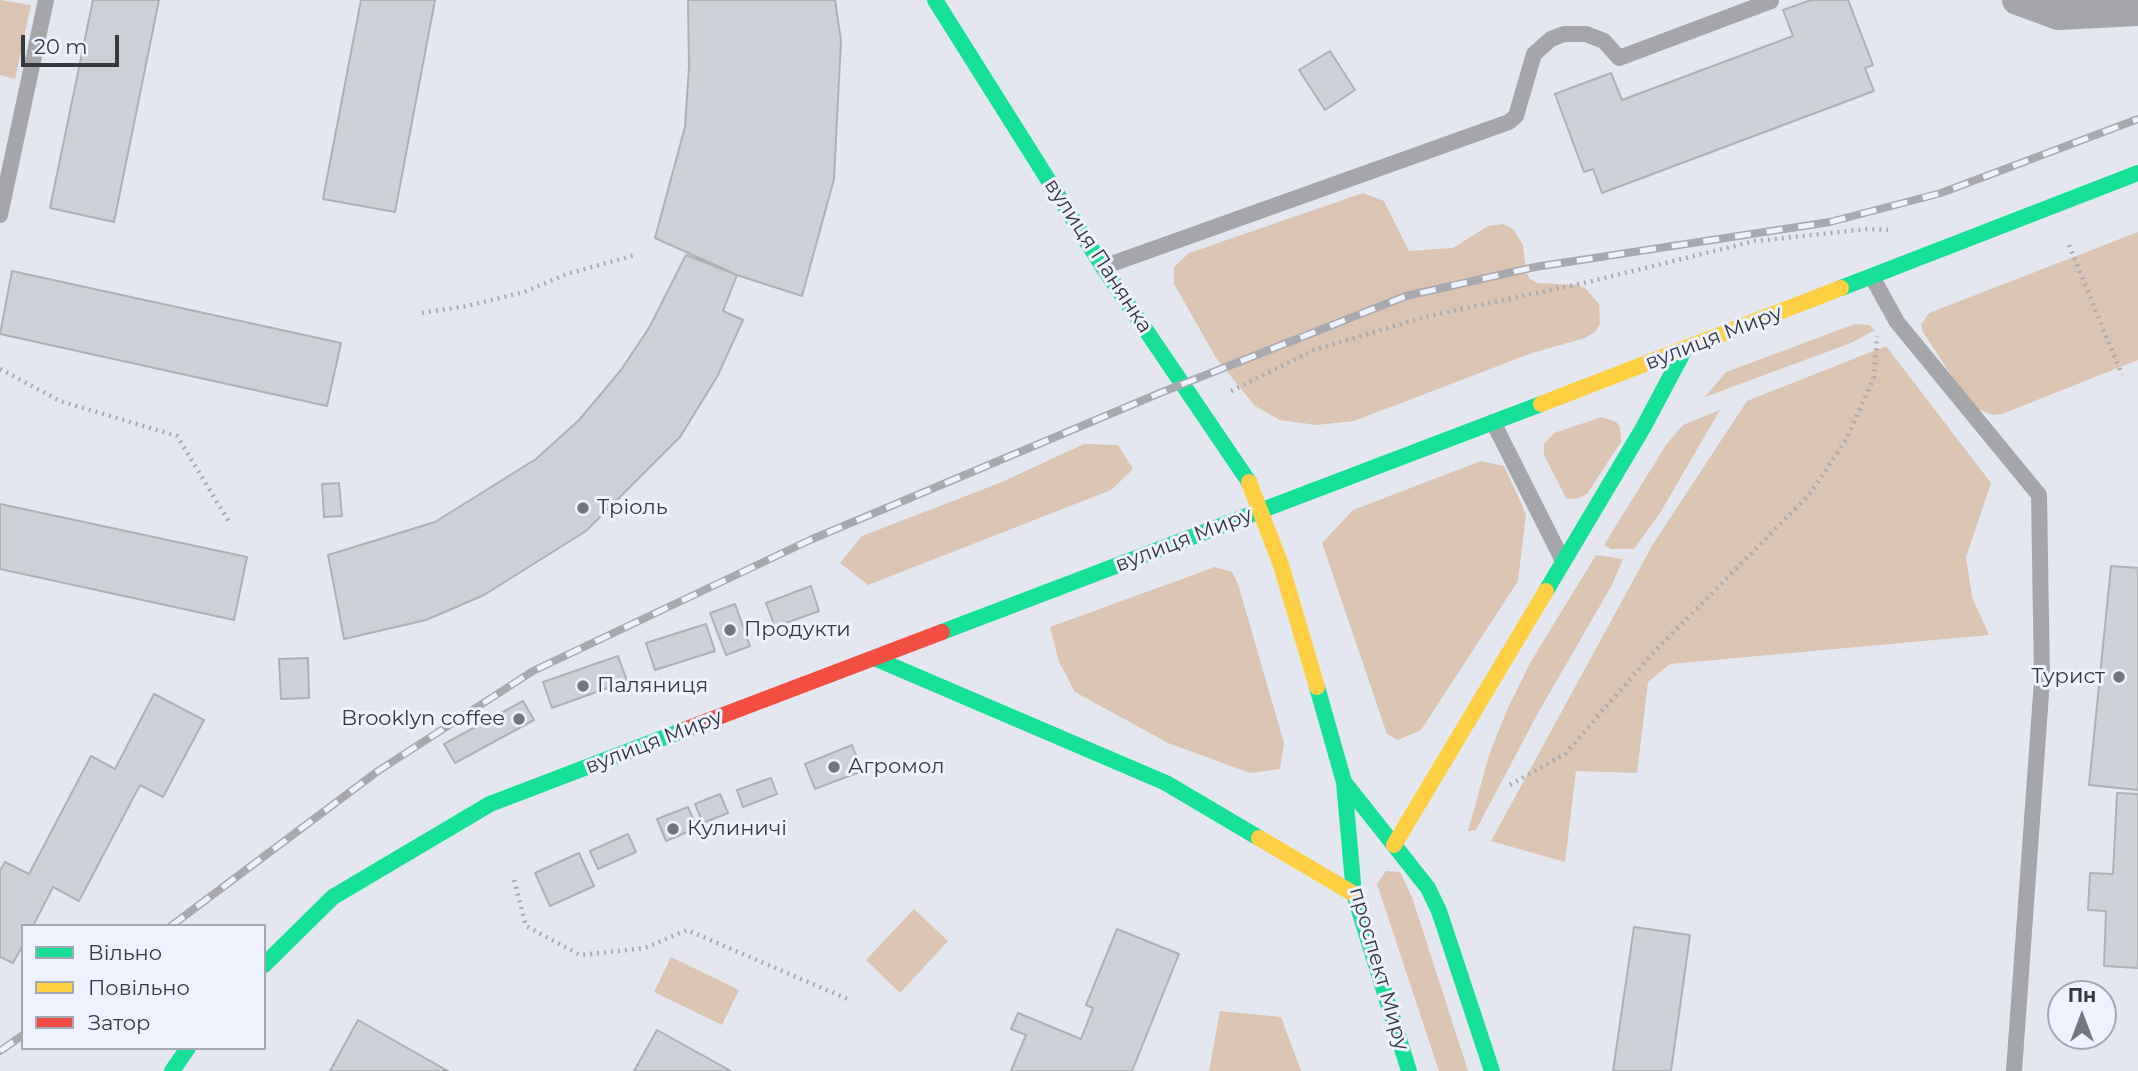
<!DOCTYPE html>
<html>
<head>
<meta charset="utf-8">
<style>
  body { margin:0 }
  #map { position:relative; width:2138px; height:1071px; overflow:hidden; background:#e4e7ef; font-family:Montserrat,sans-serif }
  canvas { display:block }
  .legend { position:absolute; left:21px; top:924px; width:245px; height:126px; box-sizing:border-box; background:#edf2fe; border:2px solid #a4a8b2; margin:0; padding:9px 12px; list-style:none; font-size:21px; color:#37393f }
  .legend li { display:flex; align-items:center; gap:14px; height:35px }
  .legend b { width:35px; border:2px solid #a4a8b2 }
  .north { position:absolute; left:2047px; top:980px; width:70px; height:70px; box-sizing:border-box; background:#edf2fe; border:2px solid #a4a8b2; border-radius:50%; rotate:0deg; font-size:19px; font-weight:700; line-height:28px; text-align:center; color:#37393f }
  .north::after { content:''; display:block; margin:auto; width:24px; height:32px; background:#74767d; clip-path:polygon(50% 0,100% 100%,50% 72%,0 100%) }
  .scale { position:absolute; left:21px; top:35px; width:98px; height:32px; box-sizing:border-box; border:4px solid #37393f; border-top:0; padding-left:9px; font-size:21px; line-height:24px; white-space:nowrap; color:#37393f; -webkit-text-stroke:5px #edf2fe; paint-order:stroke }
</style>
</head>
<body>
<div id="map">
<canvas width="2138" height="1071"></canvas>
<ul class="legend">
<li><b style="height:9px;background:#16e098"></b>Вільно</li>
<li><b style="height:9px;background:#ffcf43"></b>Повільно</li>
<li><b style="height:9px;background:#f24e42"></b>Затор</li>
</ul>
<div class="north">Пн</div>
<div class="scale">20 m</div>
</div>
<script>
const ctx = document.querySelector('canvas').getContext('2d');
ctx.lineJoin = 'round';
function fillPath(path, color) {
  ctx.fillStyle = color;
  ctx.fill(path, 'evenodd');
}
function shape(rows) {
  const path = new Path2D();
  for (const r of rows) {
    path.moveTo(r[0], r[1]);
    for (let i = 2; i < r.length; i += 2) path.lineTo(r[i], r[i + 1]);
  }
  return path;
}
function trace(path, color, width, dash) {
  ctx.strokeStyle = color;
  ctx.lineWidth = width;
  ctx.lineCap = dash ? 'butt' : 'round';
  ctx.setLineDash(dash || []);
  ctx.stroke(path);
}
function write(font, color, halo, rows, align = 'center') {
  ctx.font = font + ' Montserrat,sans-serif';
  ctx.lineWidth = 6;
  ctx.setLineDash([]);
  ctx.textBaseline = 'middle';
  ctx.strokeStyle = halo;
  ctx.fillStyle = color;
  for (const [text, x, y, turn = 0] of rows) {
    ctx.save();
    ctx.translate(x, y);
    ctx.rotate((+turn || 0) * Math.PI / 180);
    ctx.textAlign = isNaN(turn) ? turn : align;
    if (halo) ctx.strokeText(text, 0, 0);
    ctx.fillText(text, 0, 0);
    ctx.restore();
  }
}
fillPath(shape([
  [0,0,31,5,15,79,0,75],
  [1363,193,1384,201,1409,251,1453,248,1488,226,1503,224,1513,229,1523,245,1526,272,1530,279,1538,283,1577,285,1586,289,1599,304,1600,324,1595,332,1585,338,1532,353,1354,421,1316,425,1280,420,1255,406,1216,358,1174,284,1174,267,1189,253],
  [2138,232,2138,360,2002,414,1993,415,1978,409,1968,401,1923,332,1921,325,1929,313],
  [1855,324,1869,325,1875,330,1851,343,1705,397,1726,372],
  [1886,346,1991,483,1966,557,1972,597,1989,635,1670,664,1648,682,1637,773,1576,771,1565,862,1491,841,1653,544,1747,401],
  [1720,410,1660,513,1634,549,1611,549,1604,545,1666,445,1683,425],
  [1602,417,1616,422,1620,427,1621,442,1587,494,1576,499,1566,498,1544,455,1544,444,1554,433],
  [1084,444,1118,445,1133,469,1111,490,868,585,840,563,862,536,1002,482],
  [1481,461,1504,466,1526,514,1518,581,1421,730,1398,740,1387,734,1322,543,1353,510],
  [1596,555,1623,559,1612,585,1538,713,1476,830,1468,831,1490,752,1508,708,1530,663],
  [1215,567,1232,572,1238,584,1284,743,1280,769,1250,773,1168,743,1075,692,1059,662,1050,627],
  [1386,871,1400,872,1412,897,1468,1071,1439,1071,1377,884],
  [914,909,948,941,900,993,866,960],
  [671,957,739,990,722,1025,654,992],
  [1220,1011,1281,1017,1301,1071,1209,1071]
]), '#dbc4b2');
const building = shape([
  [93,0,159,0,114,222,50,208,93,0],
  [361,0,435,0,395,212,323,199,361,0],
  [688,0,835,0,841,41,834,179,802,296,737,275,655,238,685,127,689,67,688,0],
  [1811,0,1848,0,1873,65,1865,68,1874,91,1602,193,1593,169,1584,172,1555,94,1611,73,1622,100,1793,36,1783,10,1811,0],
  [1330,51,1355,90,1325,110,1299,70,1330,51],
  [686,255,737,275,723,311,743,320,717,377,680,437,586,531,484,595,426,620,344,639,328,555,435,522,536,459,579,420,621,370,649,328,686,255],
  [12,271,341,343,327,406,0,334,12,271],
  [339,483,342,516,324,517,322,484,339,483],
  [0,504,247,557,234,620,0,569,0,504],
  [2111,566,2138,568,2138,790,2089,785,2111,566],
  [811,586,819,611,775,627,766,603,811,586],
  [735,604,750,646,726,655,710,613,735,604],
  [706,624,715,651,655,670,646,643,706,624],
  [618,656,627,681,552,708,543,682,618,656],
  [308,658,309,698,281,699,279,659,308,658],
  [154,694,204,720,163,797,140,785,79,901,53,887,33,926,23,926,23,945,13,963,0,957,0,871,5,862,29,874,91,756,115,769,154,694],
  [523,701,534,720,455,763,444,744,523,701],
  [852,745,862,771,815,789,805,764,852,745],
  [771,778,777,794,743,807,737,790,771,778],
  [2117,793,2138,794,2138,968,2104,966,2106,911,2088,910,2090,873,2113,874,2117,793],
  [720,794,728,813,703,823,695,804,720,794],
  [688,807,697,828,666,841,657,819,688,807],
  [628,834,636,852,598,869,590,851,628,834],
  [579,853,594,886,550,906,535,873,579,853],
  [1634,927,1690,935,1671,1071,1613,1071,1634,927],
  [1117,929,1179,954,1132,1071,1011,1071,1026,1035,1011,1029,1018,1013,1081,1039,1093,1008,1086,1005,1117,929],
  [358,1020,448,1071,330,1071,358,1020],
  [657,1030,731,1071,634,1071,657,1030]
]);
fillPath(building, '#cdd0d7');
trace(building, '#aeb0b6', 2);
trace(shape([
  [2069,245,2122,375],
  [422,313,467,306,524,292,567,274,635,255],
  [0,369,60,401,177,436,229,522],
  [1231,391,1314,350,1429,316,1584,283,1755,241,1868,229,1888,230],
  [1510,785,1565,754,1651,655,1809,495,1846,440,1874,377,1877,336],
  [514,880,526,926,580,955,645,948,687,930,850,1000]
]), '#a9abaf', 4.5, [2, 5]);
trace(shape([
  [0,215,46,0],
  [1103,267,1509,122,1516,116,1534,54,1551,39,1564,34,1586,34,1604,41,1619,58,1771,1],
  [1872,277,1897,322,2039,495,2042,680,2014,1071],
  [1493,422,1562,559]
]), '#a4a6a9', 16);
trace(shape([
  [2017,0,2058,15,2138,11]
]), '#a4a6a9', 30);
trace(shape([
  [935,0,1103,267,1249,482],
  [1841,288,2138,173],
  [1546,591,1643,428,1685,349],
  [942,632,1541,404],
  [874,658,1166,783,1259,838],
  [1317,687,1344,782,1354,894,1409,1071],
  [1344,782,1428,888,1439,911,1492,1071],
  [264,965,333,897,490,804,684,730],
  [172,1071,188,1048]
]), '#16e098', 16);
trace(shape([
  [1541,404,1841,288],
  [1249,482,1281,565,1317,687],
  [1259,838,1354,894],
  [1394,845,1546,591]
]), '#ffcf43', 16);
trace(shape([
  [684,730,942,632]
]), '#f24e42', 16);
const rail = shape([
  [171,926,378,771,533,671,810,540,1160,393,1406,296,1535,267,1830,222,1941,193,2138,119],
  [0,1051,23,1035]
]);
trace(rail, '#a8a9ae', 8);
trace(rail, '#edf2fe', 5, [16]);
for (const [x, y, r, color] of [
  [583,508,7,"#74767d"],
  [730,630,7,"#74767d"],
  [2119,677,7,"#74767d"],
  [583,686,7,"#74767d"],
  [519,719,7,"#74767d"],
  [834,767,7,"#74767d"],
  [673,829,7,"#74767d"]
]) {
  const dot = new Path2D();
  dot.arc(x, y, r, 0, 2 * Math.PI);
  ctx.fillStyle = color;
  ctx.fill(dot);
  trace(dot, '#edf2fe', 2.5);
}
write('21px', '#37393f', '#edf2fe', [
  ["вулиця Панянка",1098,256,57],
  ["вулиця Миру",1714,338,-21],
  ["вулиця Миру",1184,540,-21],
  ["вулиця Миру",654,742,-21],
  ["проспект Миру",1379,969,74]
]);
write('21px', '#37393f', '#edf2fe', [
  ["Тріоль",597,508],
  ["Продукти",744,630],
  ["Турист",2105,677,"right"],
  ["Паляниця",597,686],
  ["Brooklyn coffee",505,719,"right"],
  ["Агромол",848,767],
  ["Кулиничі",687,829]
], 'left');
</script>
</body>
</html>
